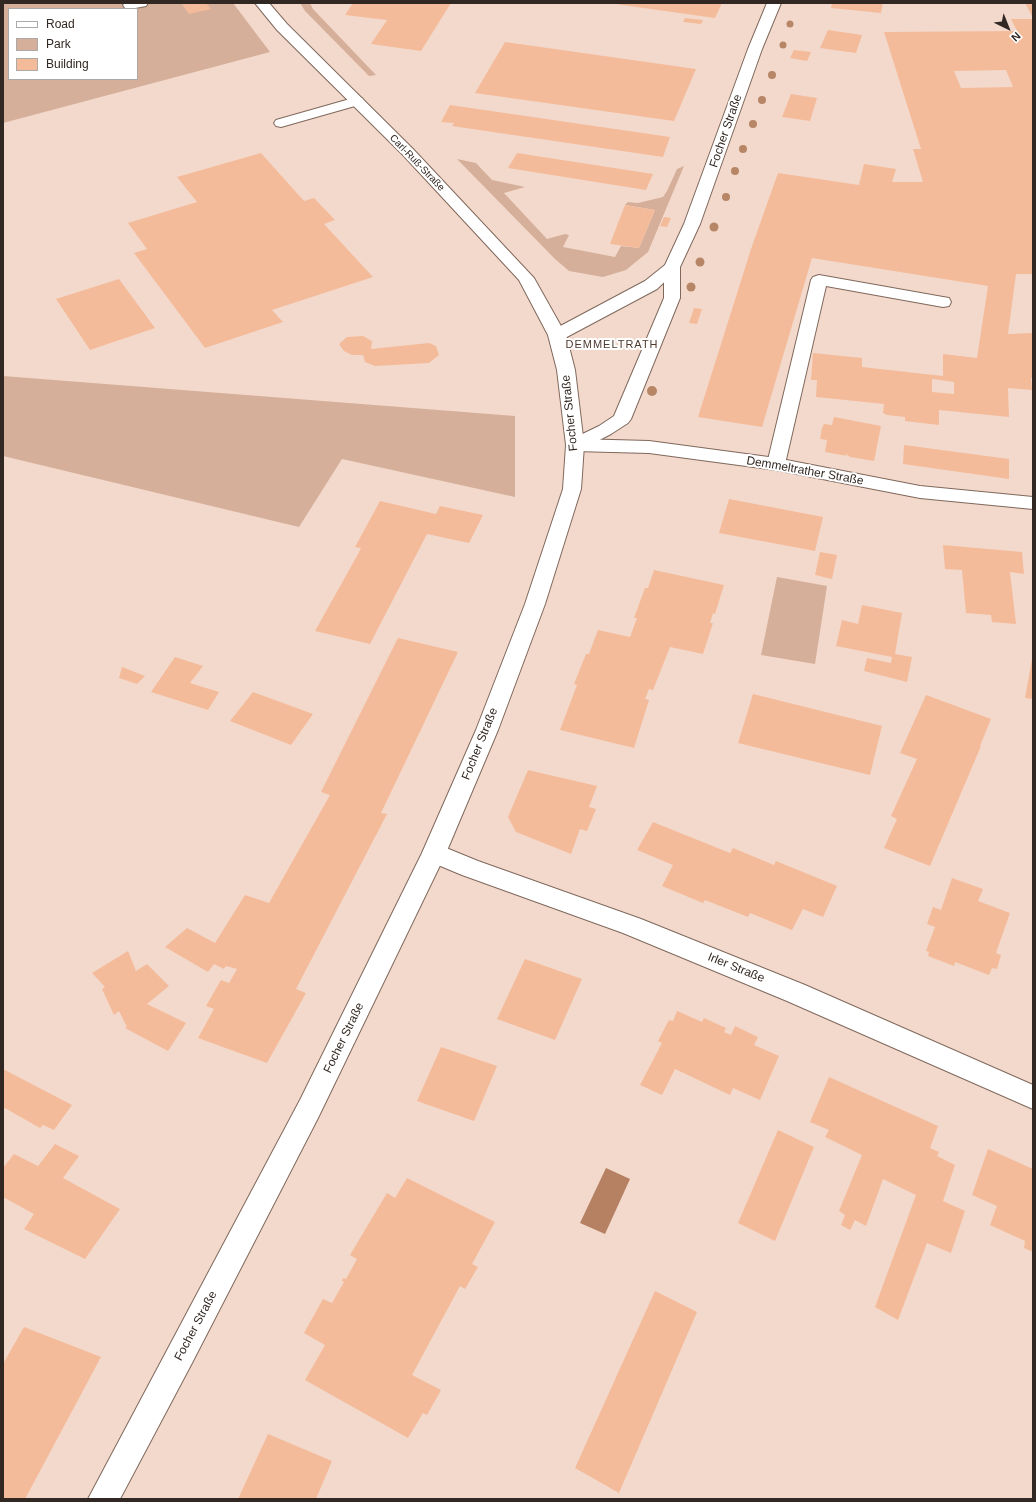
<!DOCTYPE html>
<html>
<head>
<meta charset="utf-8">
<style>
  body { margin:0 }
  #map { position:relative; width:1036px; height:1502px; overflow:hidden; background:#f3d9cb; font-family:Arial,sans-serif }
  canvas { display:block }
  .frame { position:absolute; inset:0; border:4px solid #322823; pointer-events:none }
  .legend { position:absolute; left:8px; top:8px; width:130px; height:72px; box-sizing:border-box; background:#fff; border:1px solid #ada9a7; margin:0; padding:5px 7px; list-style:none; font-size:12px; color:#322823 }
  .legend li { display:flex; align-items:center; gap:8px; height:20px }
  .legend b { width:20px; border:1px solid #ada9a7 }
  .north { position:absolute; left:988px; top:8px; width:40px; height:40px; -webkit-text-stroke:3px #fff; paint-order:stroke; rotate:137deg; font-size:11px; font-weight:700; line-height:16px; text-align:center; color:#322823 }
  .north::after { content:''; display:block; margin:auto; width:14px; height:18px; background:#322823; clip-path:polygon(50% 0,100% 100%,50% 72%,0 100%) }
</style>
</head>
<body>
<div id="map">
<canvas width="1036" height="1502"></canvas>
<div class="frame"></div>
<ul class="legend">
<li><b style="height:5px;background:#fff"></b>Road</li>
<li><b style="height:11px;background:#d5af9a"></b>Park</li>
<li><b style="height:11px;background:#f4bb9b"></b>Building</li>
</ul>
<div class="north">N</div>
</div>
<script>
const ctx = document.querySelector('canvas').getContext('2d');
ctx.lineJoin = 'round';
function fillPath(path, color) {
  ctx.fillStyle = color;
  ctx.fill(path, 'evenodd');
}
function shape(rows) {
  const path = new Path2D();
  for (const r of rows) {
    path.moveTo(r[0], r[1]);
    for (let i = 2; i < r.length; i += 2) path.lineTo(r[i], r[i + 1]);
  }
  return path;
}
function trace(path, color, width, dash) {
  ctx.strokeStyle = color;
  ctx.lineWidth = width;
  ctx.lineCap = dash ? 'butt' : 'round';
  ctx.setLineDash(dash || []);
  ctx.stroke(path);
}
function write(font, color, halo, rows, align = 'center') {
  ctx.font = font + ' Arial,sans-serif';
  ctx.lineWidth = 4;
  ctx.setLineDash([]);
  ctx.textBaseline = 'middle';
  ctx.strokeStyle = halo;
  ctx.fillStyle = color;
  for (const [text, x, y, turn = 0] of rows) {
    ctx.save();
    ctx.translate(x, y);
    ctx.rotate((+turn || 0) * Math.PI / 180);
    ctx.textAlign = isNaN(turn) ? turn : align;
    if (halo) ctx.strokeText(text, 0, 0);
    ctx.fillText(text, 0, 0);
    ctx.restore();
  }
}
fillPath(shape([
  [3,3,233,3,270,52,3,123],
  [9,9,137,9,137,79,9,79],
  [300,3,310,3,313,9,376,75,369,76,305,11],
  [457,159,476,163,492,180,525,187,504,193,547,239,565,234,569,235,563,247,615,257,621,246,639,248,655,210,625,205,628,202,638,203,663,197,667,191,677,169,684,166,648,252,626,270,603,277,569,271,555,259],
  [3,376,515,416,515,497,342,459,299,527,3,456],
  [777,577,827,586,815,664,761,655]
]), '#d5af9a');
fillPath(shape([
  [606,1168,630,1179,605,1234,580,1223]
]), '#b68163');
fillPath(shape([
  [181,3,206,3,211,9,189,14],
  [353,3,451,3,421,51,371,44,387,20,345,15],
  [608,3,722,3,715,18],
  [832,3,883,3,881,13,831,8],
  [1025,3,1033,3,1033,18],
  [685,18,703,20,701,24,683,22],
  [1011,19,1033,19,1033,274,1016,274,1008,334,1033,333,1033,378,1031,378,1032,390,1008,388,1009,417,939,410,939,425,905,421,905,417,887,415,883,413,884,404,816,397,817,380,811,380,813,353,862,358,862,367,943,376,943,354,977,358,988,286,812,258,762,427,698,417,751,249,778,173,859,185,864,164,896,169,892,182,923,182,913,149,921,149,884,32,1017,31],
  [1006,70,1013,87,961,88,954,71],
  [932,379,954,382,954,394,932,392],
  [828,30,862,35,856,53,820,48],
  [505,42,696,69,674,121,475,93],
  [794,50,811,52,807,61,790,58],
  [791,94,817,98,810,121,782,117],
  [450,105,670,137,663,157,452,126,454,123,441,122],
  [261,153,304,201,314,198,335,220,324,224,373,277,272,310,283,322,205,348,134,253,147,249,128,223,197,202,177,177],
  [517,153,653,174,646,190,508,168],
  [625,205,655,210,639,248,610,244],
  [664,217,671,218,667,227,660,226],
  [119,279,155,328,90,350,56,299],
  [694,308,702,309,697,324,689,323],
  [363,336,372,341,371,349,429,343,436,346,439,355,429,363,375,366,365,362,363,355,352,355,344,351,339,344,347,337],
  [834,417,881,426,874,461,850,457,846,454,845,454,847,456,825,452,827,440,820,439,822,428,824,424,832,425],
  [904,445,1009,459,1009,479,903,464],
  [729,499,823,517,815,551,719,533],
  [380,501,436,514,440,506,483,515,469,543,427,534,370,644,315,631,358,554,361,548,355,547],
  [943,545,1022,552,1024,574,1010,572,1016,624,992,622,991,615,966,613,962,570,945,569],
  [820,552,837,555,832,579,815,575],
  [654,570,724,585,715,614,713,613,710,623,713,623,703,654,670,647,653,690,649,689,645,699,649,700,634,748,560,730,577,685,574,684,586,654,589,654,598,630,630,637,637,618,634,618,645,588,648,588],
  [862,605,902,613,895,654,912,657,907,682,864,671,867,658,891,663,892,657,836,646,842,620,858,624],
  [398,638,458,652,381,813,387,814,296,989,306,993,267,1063,198,1038,214,1009,206,1006,221,980,229,983,237,969,226,966,224,969,214,964,208,972,165,947,187,928,215,943,245,895,269,903,330,795,321,792],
  [175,657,203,666,190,683,219,692,208,710,151,692],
  [1032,659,1033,659,1033,699,1025,698],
  [122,667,145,676,137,684,119,678],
  [253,692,313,714,291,745,230,721],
  [753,694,882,726,870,775,738,743],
  [926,695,991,719,980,746,981,746,930,866,884,848,897,819,891,816,917,759,900,753],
  [528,770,597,786,589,807,596,809,587,831,580,829,571,854,516,832,508,817],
  [653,822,730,853,733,848,774,865,776,861,837,886,823,917,803,909,792,930,750,913,748,917,705,900,703,903,662,886,673,865,637,850],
  [952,878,983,889,978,901,1010,913,996,953,1001,955,997,969,992,968,989,975,955,962,954,966,928,956,929,952,926,951,935,927,927,924,933,907,941,910],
  [128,951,136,971,147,964,169,986,147,1004,186,1023,168,1051,125,1028,127,1027,119,1011,114,1015,102,989,105,987,92,973],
  [525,959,582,979,555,1040,497,1019],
  [677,1011,702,1022,704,1018,726,1028,724,1032,731,1035,735,1026,758,1037,754,1045,779,1056,760,1100,733,1088,730,1095,675,1069,662,1095,640,1085,662,1043,658,1041,669,1020,673,1021],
  [441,1047,497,1066,474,1121,417,1101],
  [3,1069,72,1105,54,1130,43,1125,40,1128,3,1107],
  [829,1077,938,1126,930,1148,939,1152,937,1156,955,1165,943,1201,965,1211,951,1253,927,1243,898,1320,875,1307,916,1195,883,1179,866,1226,855,1220,850,1230,841,1225,845,1215,839,1211,862,1155,825,1137,829,1130,810,1122],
  [778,1130,814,1147,775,1241,738,1223],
  [55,1144,79,1156,63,1178,120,1209,85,1259,24,1229,34,1214,3,1197,3,1168,14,1154,38,1166],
  [988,1149,1033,1169,1033,1252,1024,1248,1025,1241,990,1225,997,1206,972,1195],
  [407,1178,495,1222,472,1264,478,1267,465,1289,460,1286,412,1375,441,1390,427,1415,423,1413,408,1438,305,1380,325,1345,304,1333,323,1299,332,1303,344,1282,342,1281,343,1278,346,1279,357,1259,350,1255,387,1193,395,1198],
  [655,1291,697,1312,619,1493,575,1468],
  [24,1327,101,1357,25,1499,3,1499,3,1364],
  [268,1434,332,1461,316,1499,238,1499]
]), '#f4bb9b');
const service = shape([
  [125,3,148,3,146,6,130,9,125,8,123,5,125,3],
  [357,97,362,98,364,101,362,104,281,127,276,126,274,123,276,120,357,97],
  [672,262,678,264,680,267,680,298,631,419,628,423,611,434,582,449,575,451,568,449,566,445,568,441,599,426,614,416,664,298,664,267,666,264,672,262],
  [819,275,943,297,949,298,951,302,949,306,943,307,826,286,785,464,783,468,776,470,769,468,767,464,811,280,813,277,819,275]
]);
const minor = shape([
  [767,3,781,3,762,49,700,224,680,267,657,289,563,339,557,340,551,339,548,335,551,331,645,281,665,265,684,224,748,49,767,3],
  [575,439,649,441,776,458,920,486,1033,497,1033,509,920,498,776,470,649,453,575,451,568,449,566,445,568,441,575,439],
  [434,843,478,861,641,919,805,985,1033,1085,1033,1109,787,1001,623,933,462,875,426,860,422,853,426,846,434,843]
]);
const secondary = shape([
  [255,3,269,3,287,24,413,149,534,278,566,335,575,370,584,445,581,489,545,604,498,730,446,853,318,1118,192,1363,120,1499,88,1499,300,1100,422,853,476,730,525,604,563,489,566,445,557,370,548,335,519,280,403,155,277,30,255,3]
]);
trace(service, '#7f685c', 2);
trace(minor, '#7f685c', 2);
trace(secondary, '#7f685c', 2);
fillPath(service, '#fff');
fillPath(minor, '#fff');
fillPath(secondary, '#fff');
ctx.fillStyle = '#b78666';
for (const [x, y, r] of [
  [790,24,3.5],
  [783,45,3.5],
  [772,75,4],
  [762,100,4],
  [753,124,4],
  [743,149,4],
  [735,171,4],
  [726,197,4],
  [714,227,4.5],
  [700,262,4.5],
  [691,287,4.5],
  [652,391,5]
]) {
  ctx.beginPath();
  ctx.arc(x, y, r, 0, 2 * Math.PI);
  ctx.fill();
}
write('10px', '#322823', '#fff', [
  ["Carl-Ruß-Straße",417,163,46]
]);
ctx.letterSpacing = '1px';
write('11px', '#4e392e', '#fff', [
  ["DEMMELTRATH",612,345]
]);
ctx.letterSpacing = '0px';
write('12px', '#322823', '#fff', [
  ["Focher Straße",726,131,-71],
  ["Focher Straße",570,413,-96],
  ["Demmeltrather Straße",805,471,10],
  ["Focher Straße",480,744,-68],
  ["Irler Straße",736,968,22],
  ["Focher Straße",344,1038,-64],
  ["Focher Straße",196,1326,-62]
]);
</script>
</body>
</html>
